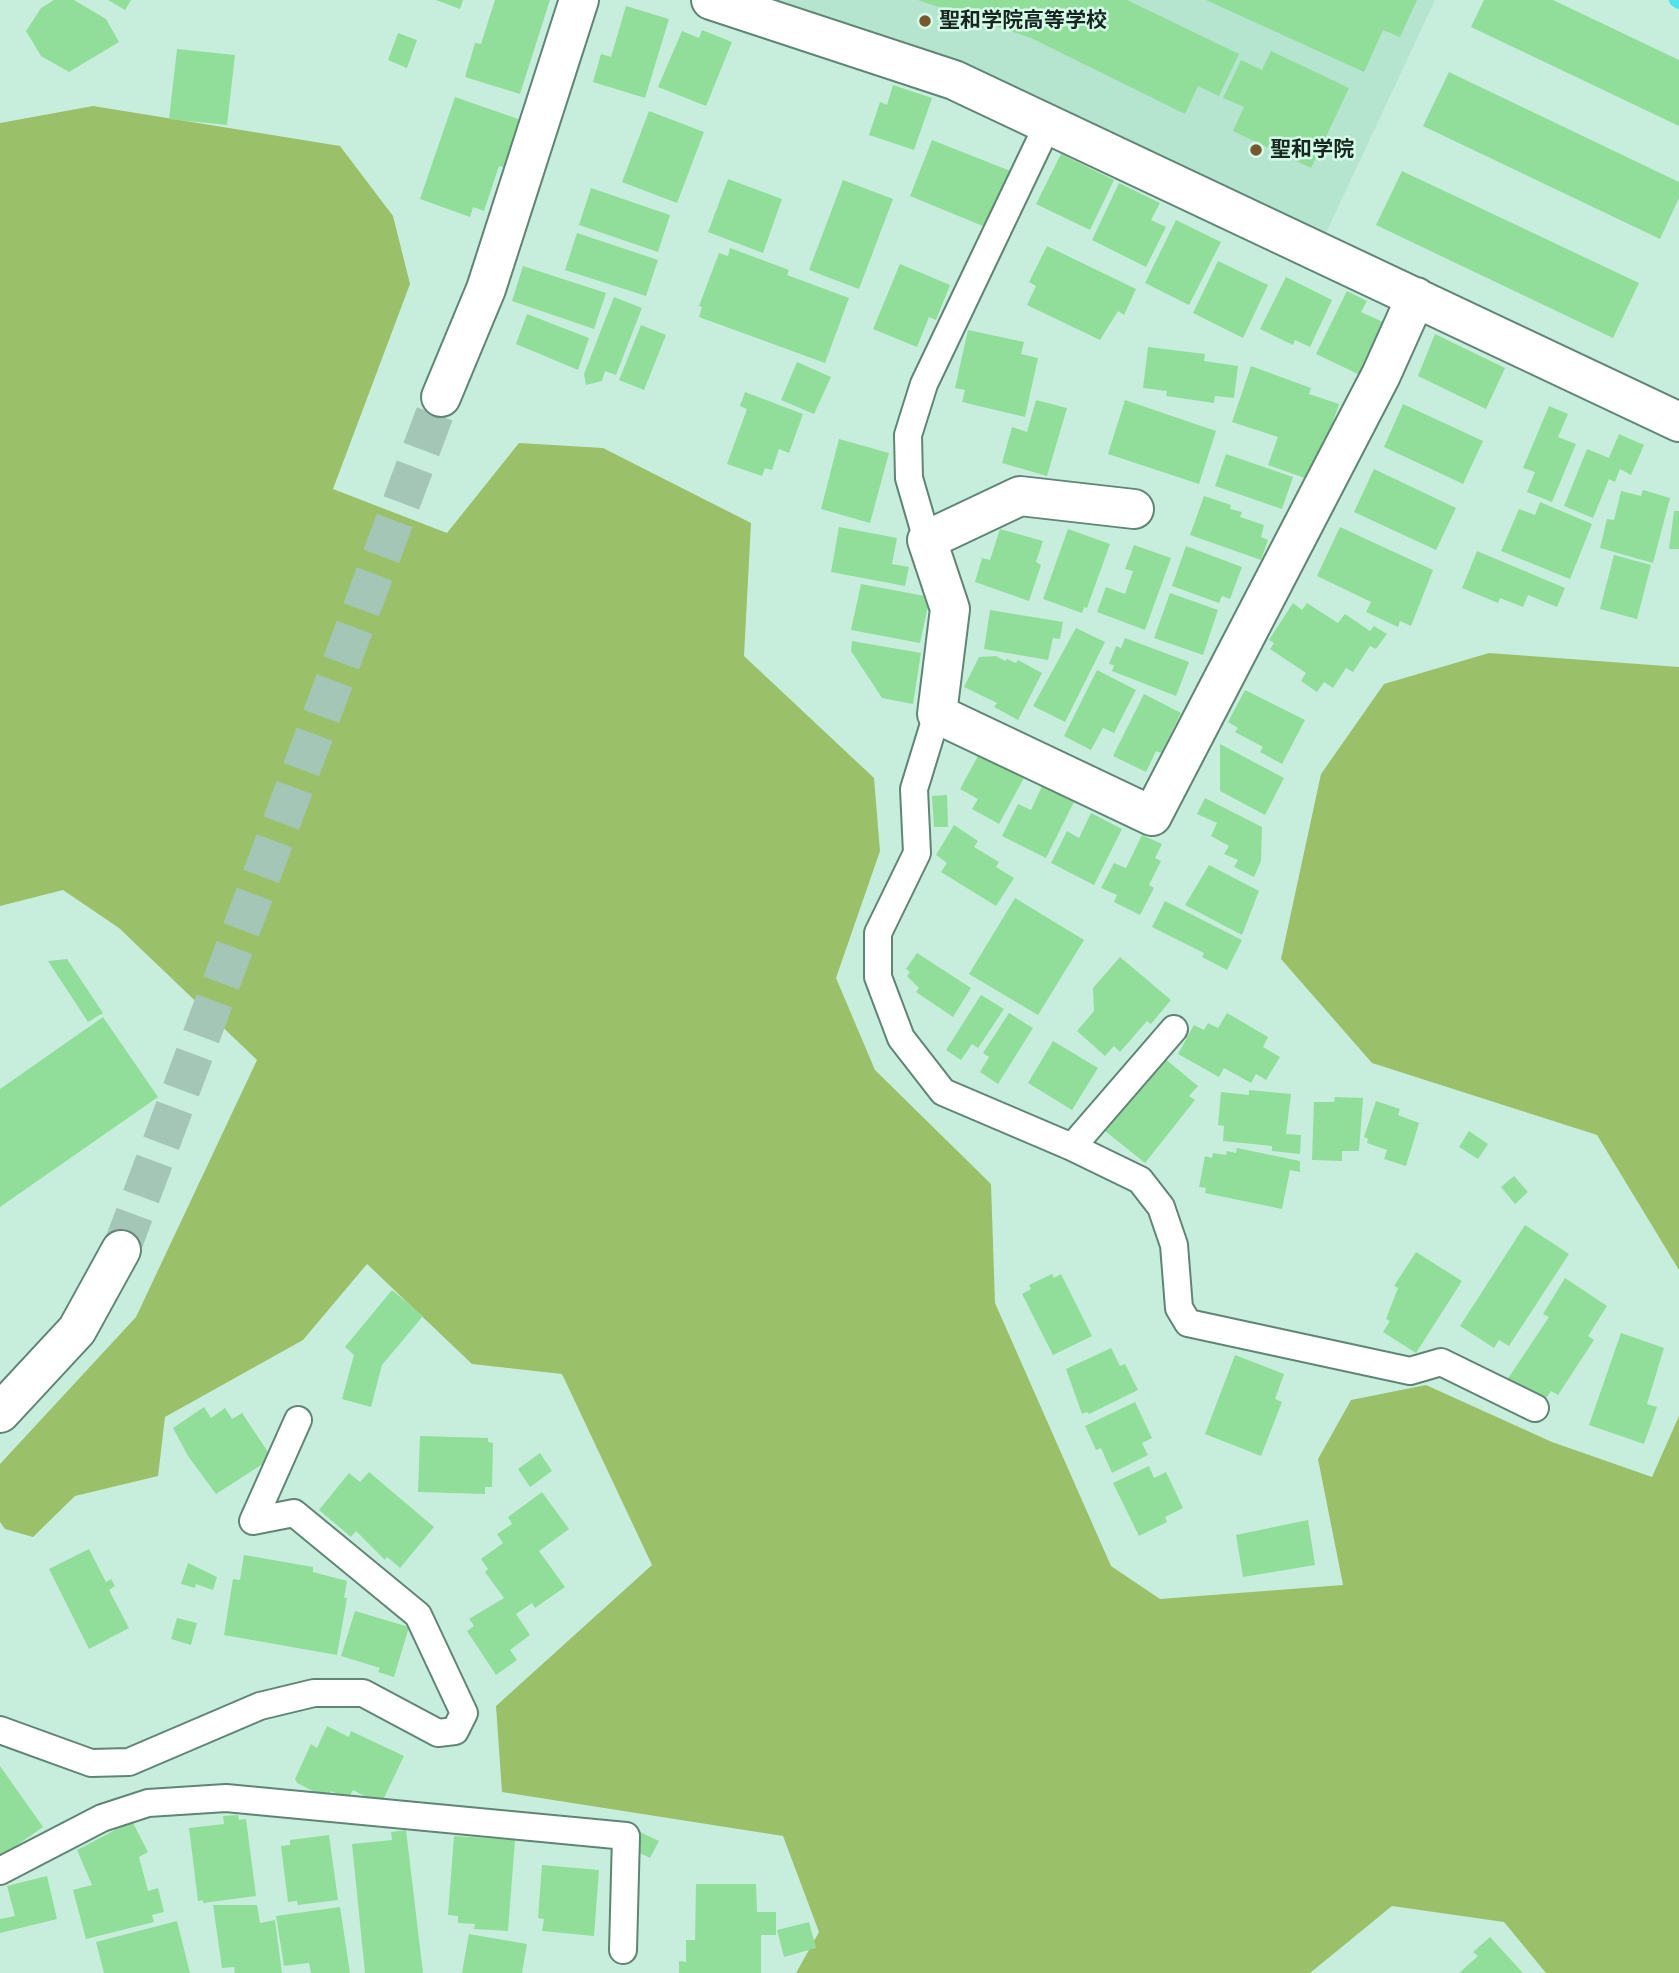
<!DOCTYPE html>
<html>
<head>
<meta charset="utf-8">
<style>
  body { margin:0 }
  canvas { display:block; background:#c7eedc }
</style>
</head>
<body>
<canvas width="1679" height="1973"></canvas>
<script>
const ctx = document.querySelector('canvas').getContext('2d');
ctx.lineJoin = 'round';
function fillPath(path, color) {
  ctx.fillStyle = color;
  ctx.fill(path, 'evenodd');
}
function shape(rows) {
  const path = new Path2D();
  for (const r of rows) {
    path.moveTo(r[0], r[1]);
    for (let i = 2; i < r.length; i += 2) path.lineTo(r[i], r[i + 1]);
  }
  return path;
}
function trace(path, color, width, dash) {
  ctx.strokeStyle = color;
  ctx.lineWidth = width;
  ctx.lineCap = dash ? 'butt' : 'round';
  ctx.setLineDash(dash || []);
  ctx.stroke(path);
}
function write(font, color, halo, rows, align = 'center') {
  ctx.font = font + ' "Work Sans","Noto Sans JP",sans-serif';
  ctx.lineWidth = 5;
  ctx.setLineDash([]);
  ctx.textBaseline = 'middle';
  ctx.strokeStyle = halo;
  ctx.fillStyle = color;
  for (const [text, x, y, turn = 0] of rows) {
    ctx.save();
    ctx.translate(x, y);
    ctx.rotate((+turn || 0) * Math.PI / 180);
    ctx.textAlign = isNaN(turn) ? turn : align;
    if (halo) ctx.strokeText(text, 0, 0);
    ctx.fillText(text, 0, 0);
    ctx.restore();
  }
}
fillPath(shape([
  [773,0,1435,0,1325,235,968,65]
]), '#b5e4cf');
fillPath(shape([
  [93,106,340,146,393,216,410,284,333,489,447,533,519,443,603,448,751,523,744,656,874,778,880,851,836,978,875,1070,991,1184,995,1303,1111,1566,1160,1599,1343,1585,1318,1459,1351,1400,1426,1385,1552,1442,1652,1477,1679,1416,1679,1973,1546,1973,1504,1922,1392,1906,1310,1973,796,1973,819,1932,783,1836,502,1792,496,1706,652,1565,562,1374,472,1364,367,1264,303,1340,165,1417,158,1476,75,1496,33,1537,5,1529,0,1522,0,1464,136,1317,257,1060,119,928,63,890,0,906,0,123],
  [1489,653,1679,667,1679,1270,1597,1135,1372,1063,1281,959,1321,774,1384,684]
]), '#9ac16a');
trace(shape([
  [1676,0,1679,2]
]), '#51e2ec', 14);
fillPath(shape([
  [54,0,74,0,106,19,119,42,69,72,41,56,26,31,41,8],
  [108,0,131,0,125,10],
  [436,0,463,0,460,9],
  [495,0,550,0,520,94,465,77,475,43,481,44],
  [918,0,1127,0,1239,54,1219,96,1198,86,1185,114,1031,38],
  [1206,0,1417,0,1400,37,1383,30,1364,72],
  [1484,0,1553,0,1679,60,1679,126,1471,27],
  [626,6,669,19,645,98,593,82,601,54,611,57],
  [702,30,732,42,706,106,658,87,682,31,699,38],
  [398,33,417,40,407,68,388,60],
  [177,49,235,55,227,125,169,119],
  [1271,51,1349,88,1311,168,1233,131,1244,107,1223,98,1241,60,1262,70],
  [1449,72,1679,182,1679,198,1660,239,1423,126],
  [893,85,932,98,914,150,869,135,880,102,887,105],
  [455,97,524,121,507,168,499,166,484,211,473,207,470,217,420,199],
  [649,111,704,132,677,203,622,182],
  [932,140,1013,172,990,229,910,196],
  [1061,154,1114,180,1090,230,1036,204],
  [1402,171,1639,283,1613,338,1376,225],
  [728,179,782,199,763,253,708,232],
  [843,180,893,199,859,289,809,270],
  [1119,183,1160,203,1151,220,1166,227,1146,267,1092,240],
  [591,188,670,215,658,252,579,225],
  [1176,220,1221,242,1189,305,1145,283],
  [577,233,658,260,646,296,565,270],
  [1047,246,1136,289,1124,315,1118,311,1100,340,1027,305,1036,286,1029,282],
  [730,248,789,270,787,275,849,298,825,363,699,317,702,307,699,306,719,253,728,256],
  [1218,261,1268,285,1243,338,1193,313],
  [900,264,950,285,936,320,929,317,917,347,873,329],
  [523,266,606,293,594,329,512,301],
  [1286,277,1332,300,1310,347,1295,340,1293,345,1260,329],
  [1347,291,1367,301,1361,312,1385,323,1360,375,1316,354],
  [614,297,642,308,616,375,605,371,602,381,586,385,584,374],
  [527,314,589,338,578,370,516,344],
  [641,325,666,335,644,390,619,380],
  [968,330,1024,342,1021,354,1038,358,1025,417,962,402,965,390,955,388],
  [1435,334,1505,368,1486,409,1418,376],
  [1148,347,1205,354,1204,361,1238,366,1234,398,1215,396,1214,403,1166,396,1167,391,1143,388],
  [797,362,831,377,814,414,781,400],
  [1251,366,1311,388,1309,394,1339,404,1313,481,1268,465,1278,437,1232,422],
  [745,392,803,414,789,453,779,449,772,470,765,468,762,476,727,464,747,409,740,406],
  [1036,400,1067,408,1047,476,1002,463,1012,427,1027,432],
  [1125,400,1216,431,1199,484,1108,454],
  [1403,404,1483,441,1463,484,1384,447],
  [1549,406,1568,414,1558,437,1576,444,1552,502,1527,492,1535,472,1523,468],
  [1619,434,1644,445,1631,475,1620,469,1615,482,1609,479,1593,518,1564,506,1587,449,1609,458],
  [839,439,889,453,870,523,821,509],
  [1226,454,1293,477,1282,509,1215,486],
  [1374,469,1456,508,1436,550,1354,512],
  [1643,490,1670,498,1653,563,1600,548,1607,519,1614,520,1621,491,1641,496],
  [1204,496,1231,505,1230,509,1242,512,1240,517,1264,525,1261,537,1268,540,1261,560,1190,535],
  [1540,502,1592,524,1570,579,1501,551,1519,509,1535,515],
  [1674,511,1679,511,1679,549,1669,549],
  [839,527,897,538,892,564,909,567,905,586,831,572],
  [1340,527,1433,570,1411,626,1400,621,1398,627,1366,612,1371,602,1317,576],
  [1000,529,1043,541,1036,562,1041,565,1029,601,975,582,982,558,990,560],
  [1068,529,1110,544,1087,608,1084,607,1082,613,1043,599],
  [1134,545,1171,558,1145,630,1097,612,1106,587,1125,594,1133,571,1125,569],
  [1186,546,1242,567,1230,599,1222,596,1219,603,1172,586],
  [1477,551,1565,588,1557,607,1528,595,1523,607,1500,598,1498,603,1462,588],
  [1614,555,1651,565,1637,619,1600,609],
  [861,584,930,597,920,643,851,630],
  [1170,593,1218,610,1203,655,1154,638],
  [1293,603,1302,610,1307,603,1338,623,1345,614,1370,631,1374,626,1387,634,1376,649,1370,646,1353,672,1346,668,1333,688,1324,682,1317,692,1301,681,1306,673,1270,649,1274,643,1269,640],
  [990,610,1063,622,1060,639,1053,638,1048,660,984,649],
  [1076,628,1105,642,1065,722,1033,706],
  [1125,638,1189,662,1176,696,1112,671,1114,665,1109,664,1116,646,1121,648],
  [852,641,921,653,913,704,882,698,851,651],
  [996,656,1005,661,1007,659,1016,663,1018,660,1042,673,1018,720,994,707,997,703,964,687,979,657],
  [1097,670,1136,690,1114,733,1103,728,1091,750,1064,736],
  [1245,690,1305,720,1282,764,1260,752,1263,747,1235,732,1238,728,1228,722],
  [1144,694,1181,713,1161,753,1156,751,1146,772,1113,756],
  [1220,744,1284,778,1265,815,1220,791],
  [979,754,1025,776,999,824,972,809,978,799,960,789],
  [1042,786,1074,802,1046,858,1002,836,1018,804,1031,810],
  [947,795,948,827,934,827,932,796],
  [1205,798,1262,827,1261,861,1254,877,1234,867,1238,860,1224,854,1229,846,1211,836,1217,823,1197,814],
  [1091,813,1122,829,1094,885,1051,863,1067,831,1079,838],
  [954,825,978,841,974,847,999,862,996,867,1014,878,996,906,941,872,947,863,936,855],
  [1142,835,1162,844,1155,858,1161,861,1149,885,1154,888,1140,915,1114,902,1117,895,1101,888,1114,863,1126,868],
  [1209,865,1259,891,1242,935,1185,905],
  [1015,898,1084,940,1038,1015,969,974],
  [1165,901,1242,940,1227,970,1202,957,1204,953,1152,927],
  [917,953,971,988,953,1017,916,992,919,988,907,976,910,972,906,969],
  [1120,957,1171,1000,1151,1024,1147,1021,1120,1052,1114,1046,1105,1056,1077,1031,1094,1011,1093,988],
  [67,959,103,1013,88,1022,48,961],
  [981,995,1004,1009,978,1048,972,1044,961,1060,946,1050],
  [1009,1013,1033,1028,998,1084,980,1072,989,1057,983,1053],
  [1227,1013,1268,1037,1263,1047,1280,1057,1266,1080,1256,1074,1251,1083,1224,1068,1219,1077,1178,1054,1194,1025,1204,1030,1208,1023,1218,1028],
  [103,1017,158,1097,0,1207,0,1089],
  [1053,1041,1098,1068,1072,1110,1028,1083],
  [1164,1058,1198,1086,1189,1096,1195,1100,1145,1163,1105,1131],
  [1249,1090,1291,1094,1286,1134,1301,1135,1300,1154,1272,1151,1272,1146,1223,1141,1224,1126,1218,1125,1221,1092,1249,1095],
  [1335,1097,1363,1098,1359,1151,1342,1151,1342,1161,1312,1160,1314,1102,1334,1102],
  [1376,1101,1400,1109,1398,1115,1419,1123,1406,1166,1384,1159,1387,1150,1367,1143,1368,1139,1364,1137],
  [1469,1131,1488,1144,1478,1159,1459,1147],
  [1237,1148,1300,1161,1300,1172,1290,1170,1282,1209,1205,1193,1206,1188,1199,1187,1205,1156,1212,1158,1213,1153,1226,1155,1227,1151,1236,1153],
  [1514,1176,1528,1192,1515,1204,1501,1187],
  [1525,1225,1569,1254,1509,1346,1499,1340,1494,1348,1460,1326],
  [1416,1252,1462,1281,1416,1353,1383,1332,1390,1321,1386,1319,1398,1288,1394,1286],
  [1052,1274,1054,1278,1061,1274,1092,1336,1053,1355,1022,1294,1031,1289,1029,1285],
  [1565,1278,1607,1306,1588,1336,1594,1340,1558,1395,1551,1391,1543,1403,1507,1380,1549,1317,1543,1314],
  [392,1290,423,1316,382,1365,371,1407,342,1399,354,1355,345,1347],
  [1621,1333,1664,1348,1647,1404,1657,1407,1644,1444,1589,1425],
  [1111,1348,1120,1366,1125,1364,1138,1390,1089,1414,1087,1412,1082,1414,1066,1369],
  [1235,1355,1284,1374,1275,1399,1282,1402,1261,1456,1205,1434],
  [1135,1402,1152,1438,1142,1443,1148,1455,1112,1473,1101,1448,1096,1450,1085,1426],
  [204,1407,211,1418,225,1408,232,1419,242,1413,272,1458,216,1494,188,1456,173,1428],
  [420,1436,488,1438,488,1442,493,1443,492,1487,485,1487,485,1494,418,1492],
  [540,1453,552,1471,530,1487,518,1469],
  [1149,1466,1154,1478,1166,1472,1183,1508,1165,1517,1167,1522,1139,1536,1113,1483],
  [369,1472,434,1527,400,1568,387,1557,385,1560,356,1531,351,1537,319,1510,349,1473,360,1482],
  [542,1492,569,1529,539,1551,565,1587,535,1608,532,1603,516,1614,530,1635,510,1650,517,1660,496,1675,467,1631,474,1626,469,1619,504,1598,485,1572,488,1569,481,1559,503,1543,497,1534,512,1524,508,1517],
  [1308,1520,1315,1565,1243,1577,1236,1535],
  [89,1549,106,1582,111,1579,115,1586,109,1590,129,1628,89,1649,49,1569],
  [244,1555,313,1567,313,1572,347,1581,344,1598,347,1598,337,1655,224,1635,233,1579,240,1580],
  [188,1563,217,1577,213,1590,196,1584,195,1588,181,1584],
  [355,1611,409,1627,394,1677,378,1672,380,1668,341,1656],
  [177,1618,197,1623,191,1645,171,1639],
  [327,1726,349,1737,351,1731,404,1756,383,1800,379,1798,376,1802,353,1790,348,1799,331,1791,327,1798,297,1783,295,1779,311,1744,317,1748],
  [0,1766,43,1827,0,1857],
  [238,1815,239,1820,246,1819,256,1896,203,1903,203,1900,198,1901,189,1828,224,1824,223,1816],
  [132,1821,148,1852,139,1857,148,1891,158,1888,164,1912,152,1915,154,1922,86,1939,73,1890,92,1885,77,1850],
  [406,1830,423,1973,365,1973,352,1844,392,1840,391,1832],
  [640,1832,659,1841,650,1858,632,1849],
  [329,1835,338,1900,298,1905,297,1901,288,1902,281,1846,290,1845,290,1840],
  [454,1836,515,1840,508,1931,474,1929,475,1924,458,1923,458,1916,448,1915],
  [542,1865,599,1870,594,1936,542,1931,544,1919,538,1918],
  [47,1876,57,1919,0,1933,0,1919,15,1916,7,1886],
  [696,1884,756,1884,757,1912,776,1912,776,1935,761,1935,761,1973,679,1973,679,1961,686,1962,686,1940,695,1940],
  [213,1905,257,1905,260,1923,275,1920,282,1973,235,1973,234,1967,222,1968],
  [340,1907,350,1973,311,1973,309,1963,284,1966,276,1916],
  [177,1921,190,1973,104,1973,96,1942],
  [809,1922,816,1948,784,1957,777,1930],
  [469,1934,527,1944,522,1973,462,1973],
  [1490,1937,1523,1973,1459,1973,1478,1956,1473,1952]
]), '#91de9a');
trace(shape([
  [121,1250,441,397]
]), '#a4c6b6', 38, [38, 19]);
const lane = shape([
  [927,540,909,478,908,435,924,384,1049,122],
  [937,714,914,789,917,853,878,933,878,977,901,1038,943,1092,1072,1147,1140,1180,1161,1207,1174,1245,1179,1308,1188,1323,1410,1371,1441,1362,1535,1408],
  [1072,1147,1174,1029],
  [0,1730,91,1763,129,1762,260,1706,314,1693,363,1693,438,1733,455,1731,464,1713,418,1615,294,1513,253,1521,298,1420],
  [0,1871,102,1818,148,1803,226,1798,626,1836,623,1950]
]);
const street = shape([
  [711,0,954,80,1679,422],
  [441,397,486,289,579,0],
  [1134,509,1020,496,927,540,950,609,937,714,1152,816,1381,375,1416,297],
  [0,1413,77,1330,121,1250]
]);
trace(lane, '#618575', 30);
trace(street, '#618575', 42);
trace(lane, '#fff', 26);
trace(street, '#fff', 38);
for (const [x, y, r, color] of [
  [925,21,7,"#78592e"],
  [1256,150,7,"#78592e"]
]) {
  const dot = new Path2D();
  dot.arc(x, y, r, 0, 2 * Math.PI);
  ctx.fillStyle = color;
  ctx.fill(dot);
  trace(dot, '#d4fce9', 2.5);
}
write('bold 21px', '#17261f', '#d4fce9', [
  ["聖和学院高等学校",939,21],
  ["聖和学院",1270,150]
], 'left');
</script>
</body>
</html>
